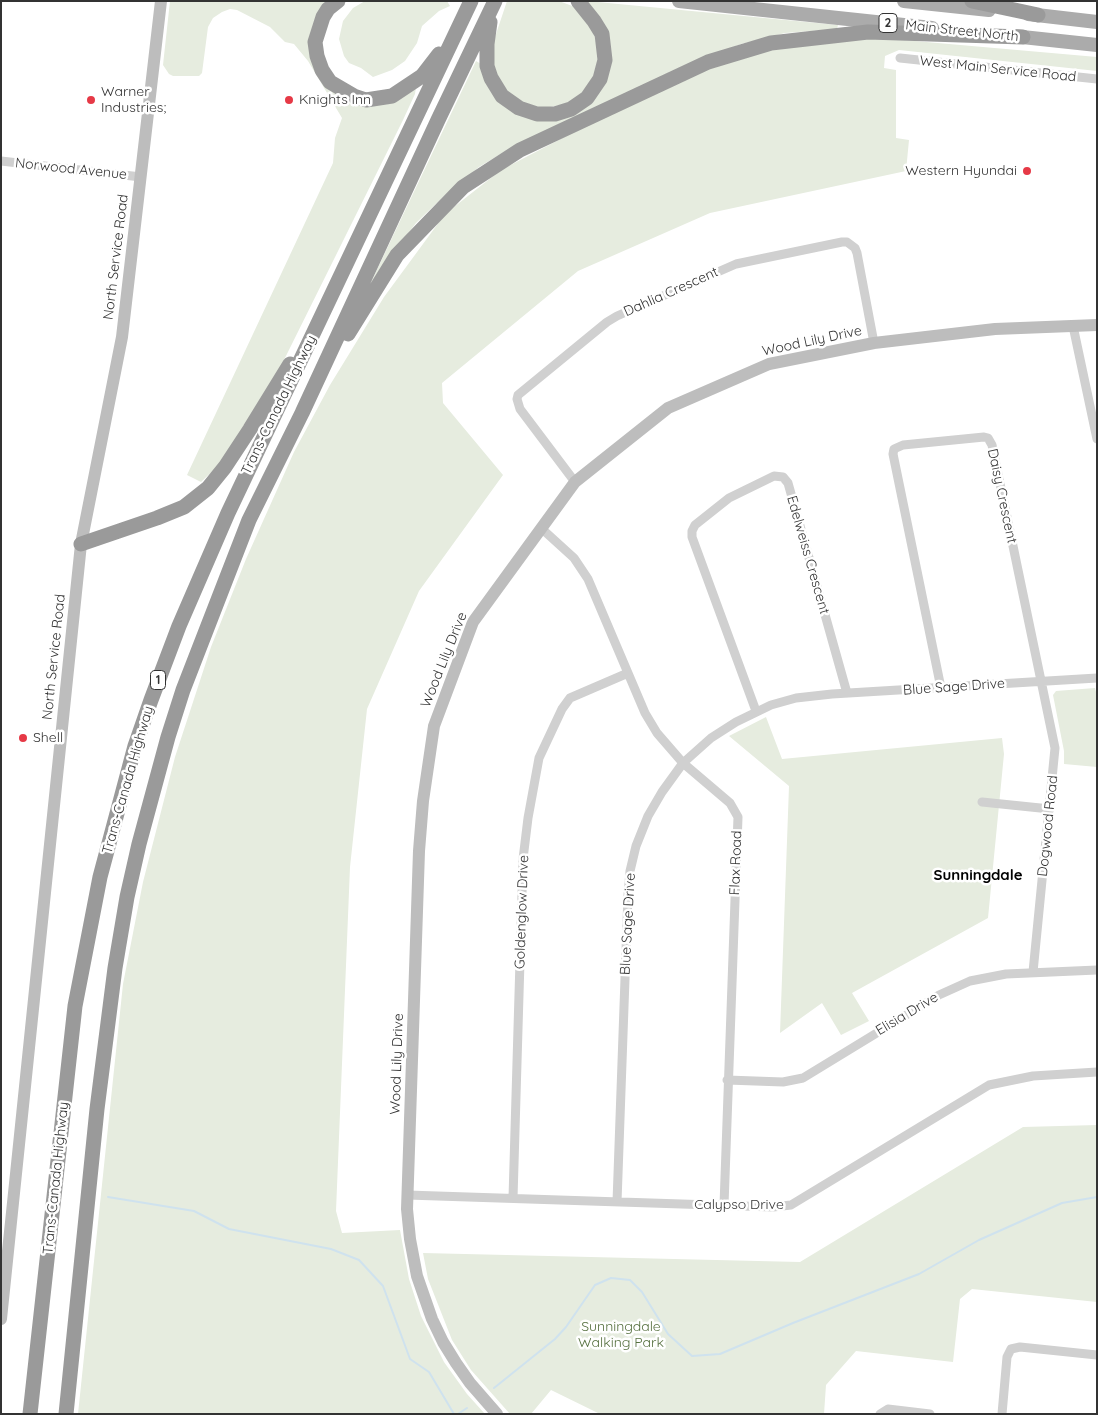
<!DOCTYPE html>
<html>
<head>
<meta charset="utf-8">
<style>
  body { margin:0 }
  #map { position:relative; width:1098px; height:1415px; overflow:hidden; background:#fff; font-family:Quicksand,sans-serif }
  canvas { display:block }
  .frame { position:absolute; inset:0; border:2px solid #333; pointer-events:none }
</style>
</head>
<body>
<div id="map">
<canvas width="1098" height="1415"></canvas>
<div class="frame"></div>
</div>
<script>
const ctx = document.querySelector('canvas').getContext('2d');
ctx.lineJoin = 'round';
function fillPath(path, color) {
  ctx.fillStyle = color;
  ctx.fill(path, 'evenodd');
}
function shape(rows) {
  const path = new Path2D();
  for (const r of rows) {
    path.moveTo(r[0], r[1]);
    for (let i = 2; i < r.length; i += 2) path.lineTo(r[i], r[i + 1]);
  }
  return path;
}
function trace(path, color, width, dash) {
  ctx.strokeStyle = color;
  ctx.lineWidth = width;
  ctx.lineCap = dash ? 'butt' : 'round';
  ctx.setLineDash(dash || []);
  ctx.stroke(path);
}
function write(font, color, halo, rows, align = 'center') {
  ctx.font = font + ' Quicksand,sans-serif';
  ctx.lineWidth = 5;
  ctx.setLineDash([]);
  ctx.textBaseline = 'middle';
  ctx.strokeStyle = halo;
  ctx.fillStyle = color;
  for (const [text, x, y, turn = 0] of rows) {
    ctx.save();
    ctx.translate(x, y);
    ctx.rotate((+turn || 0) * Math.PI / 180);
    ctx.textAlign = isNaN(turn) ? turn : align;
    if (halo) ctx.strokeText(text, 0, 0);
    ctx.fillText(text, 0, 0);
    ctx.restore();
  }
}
fillPath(shape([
  [170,1,325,1,317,15,323,70,366,98,416,87,415,94,403,120,281,366,221,463,201,482,187,475,333,163,335,138,342,118,308,61,294,44,285,42,270,27,237,10,230,9,222,12,213,18,208,27,202,73,199,76,173,76,169,74,163,65],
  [365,1,447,1,450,6,439,11,422,26,417,43,405,61,392,70,373,77,361,68,349,63,344,56,339,39,343,21,353,8],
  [507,1,559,1,575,7,600,41,601,60,587,90,570,103,540,109,517,101,501,87,491,63,493,43],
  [587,1,838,25,837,29,785,33,741,44,683,66,509,149,479,167,444,196,416,223,389,259,364,297,476,61,481,64,494,96,550,120,605,82],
  [848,39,892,39,1097,57,1097,71,899,50,885,56,884,68,896,70,896,138,909,140,906,171,710,213,578,271,442,383,443,403,503,475,419,591,367,709,350,867,336,1211,342,1233,400,1230,409,1279,421,1316,444,1362,467,1394,485,1414,78,1414,123,984,143,882,175,757,211,647,246,559,294,452,330,385,384,297,445,214,501,170,576,131,709,68,768,49],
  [1095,688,1097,696,1097,767,1064,764,1064,751,1053,695,1056,691],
  [766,717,782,759,1002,738,1004,754,988,918,852,993,869,1021,841,1035,822,1003,780,1033,789,786,729,736],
  [1097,1125,1097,1302,972,1289,960,1299,953,1362,856,1351,826,1385,824,1414,600,1414,551,1390,531,1414,510,1414,471,1370,452,1340,428,1279,423,1253,800,1262,1023,1127]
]), '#e6ecdf');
trace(shape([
  [108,1197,194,1211,229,1229,331,1249,359,1260,383,1286,410,1359,429,1372,454,1414],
  [494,1388,555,1339,566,1327,595,1285,611,1278,630,1280,642,1292,668,1334,692,1356,720,1354,793,1323,919,1274,979,1240,1062,1203,1097,1197],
  [458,1414,467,1408]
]), '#cfe2ee', 2);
trace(shape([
  [900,58,1097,79],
  [1,161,141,177],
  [1073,326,1097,439],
  [575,482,520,409,517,399,518,395,607,322,617,316,736,264,842,242,847,242,855,248,857,253,874,343],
  [541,528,574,558,588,579,645,713,657,733,683,763,730,803,738,817,724,1205],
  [941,688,893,454,894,449,903,445,984,437,988,438,992,445,1055,748,1033,972],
  [756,711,692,537,692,531,695,525,729,498,774,476,783,477,788,483,847,693],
  [982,802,1050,809],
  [727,1080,783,1082,803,1078,939,995,970,981,1006,974,1097,970],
  [407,1195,773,1207,791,1205,989,1085,1033,1076,1097,1072],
  [513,1198,523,859,528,818,539,758,562,709,570,698,628,673],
  [617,1202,628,895,630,871,636,846,648,816,662,792,683,763,711,738,736,722,771,705,796,698,832,694,1097,678],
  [880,1414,888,1409,930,1414],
  [1002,1414,1007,1357,1011,1349,1020,1347,1097,1355]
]), '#d0d0d0', 9);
trace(shape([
  [1,1319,81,544,122,337,161,1],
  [497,1414,470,1383,456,1363,443,1342,432,1319,417,1276,410,1239,407,1209,419,851,423,801,434,726,473,622,575,482,668,408,769,364,874,343,995,329,1097,325]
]), '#bdbdbd', 12);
trace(shape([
  [679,1,932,28],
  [904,1,989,10],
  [1028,14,1097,22],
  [1013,36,1097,45]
]), '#ababab', 14);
trace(shape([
  [338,1,328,9,323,17,315,42,317,56,322,70,330,82,354,96,366,100,392,96,422,76,439,54],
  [972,1,1038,15],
  [490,22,487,44,487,66,491,78,502,96,519,108,537,114,555,114,571,109,587,98,600,79,605,60,602,34,594,21,578,1],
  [348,334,397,255,463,187,520,150,708,62,771,43,868,32,1023,37],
  [81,544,157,518,184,507,208,488,225,467,250,429,290,364],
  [30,1414,75,1006,100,877,135,746,151,700,179,626,228,513,471,1],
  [66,1414,97,1109,115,968,127,897,139,844,168,737,183,690,249,520,302,413,438,120,495,1]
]), '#9a9a9a', 15);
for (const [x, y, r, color] of [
  [91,100,5,"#e63946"],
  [289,100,5,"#e63946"],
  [1027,171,5,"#e63946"],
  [23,738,5,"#e63946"]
]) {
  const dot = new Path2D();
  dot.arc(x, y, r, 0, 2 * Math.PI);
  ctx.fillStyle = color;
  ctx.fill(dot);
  trace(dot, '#fff', 2);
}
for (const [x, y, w] of [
  [888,23,18],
  [158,680,15]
]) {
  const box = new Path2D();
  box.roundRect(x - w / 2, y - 9.5, w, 19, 4);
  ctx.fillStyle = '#fff';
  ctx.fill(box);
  trace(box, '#333', 1);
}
write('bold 12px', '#333', null, [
  ["2",888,23],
  ["1",158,680]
]);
write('14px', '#333', '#fff', [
  ["Main Street North",962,31,6],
  ["West Main Service Road",998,69,6],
  ["Norwood Avenue",71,169,6],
  ["North Service Road",116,257,-83],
  ["Dahlia Crescent",671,292,-24],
  ["Wood Lily Drive",812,341,-12],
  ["Trans-Canada Highway",279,405,-64],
  ["Daisy Crescent",1002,496,78],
  ["Edelweiss Crescent",808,555,74],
  ["North Service Road",54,657,-84],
  ["Wood Lily Drive",444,660,-68],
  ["Blue Sage Drive",954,687,-4],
  ["Trans-Canada Highway",128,780,-74],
  ["Dogwood Road",1048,826,-84],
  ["Flax Road",736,863,-88],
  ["Goldenglow Drive",522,912,-88],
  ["Blue Sage Drive",628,924,-87],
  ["Elisia Drive",907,1014,-31],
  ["Wood Lily Drive",397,1064,-88],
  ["Trans-Canada Highway",56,1178,-84],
  ["Calypso Drive",739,1205]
]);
write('14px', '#333', '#fff', [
  ["Warner",101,92],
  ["Industries;",101,108],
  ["Knights Inn",299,100],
  ["Western Hyundai",1017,171,"right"],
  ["Shell",33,738]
], 'left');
write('14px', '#56703f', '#fff', [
  ["Sunningdale",621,1327],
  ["Walking Park",621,1343]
]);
write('bold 15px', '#000', '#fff', [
  ["Sunningdale",978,875]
]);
</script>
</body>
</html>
